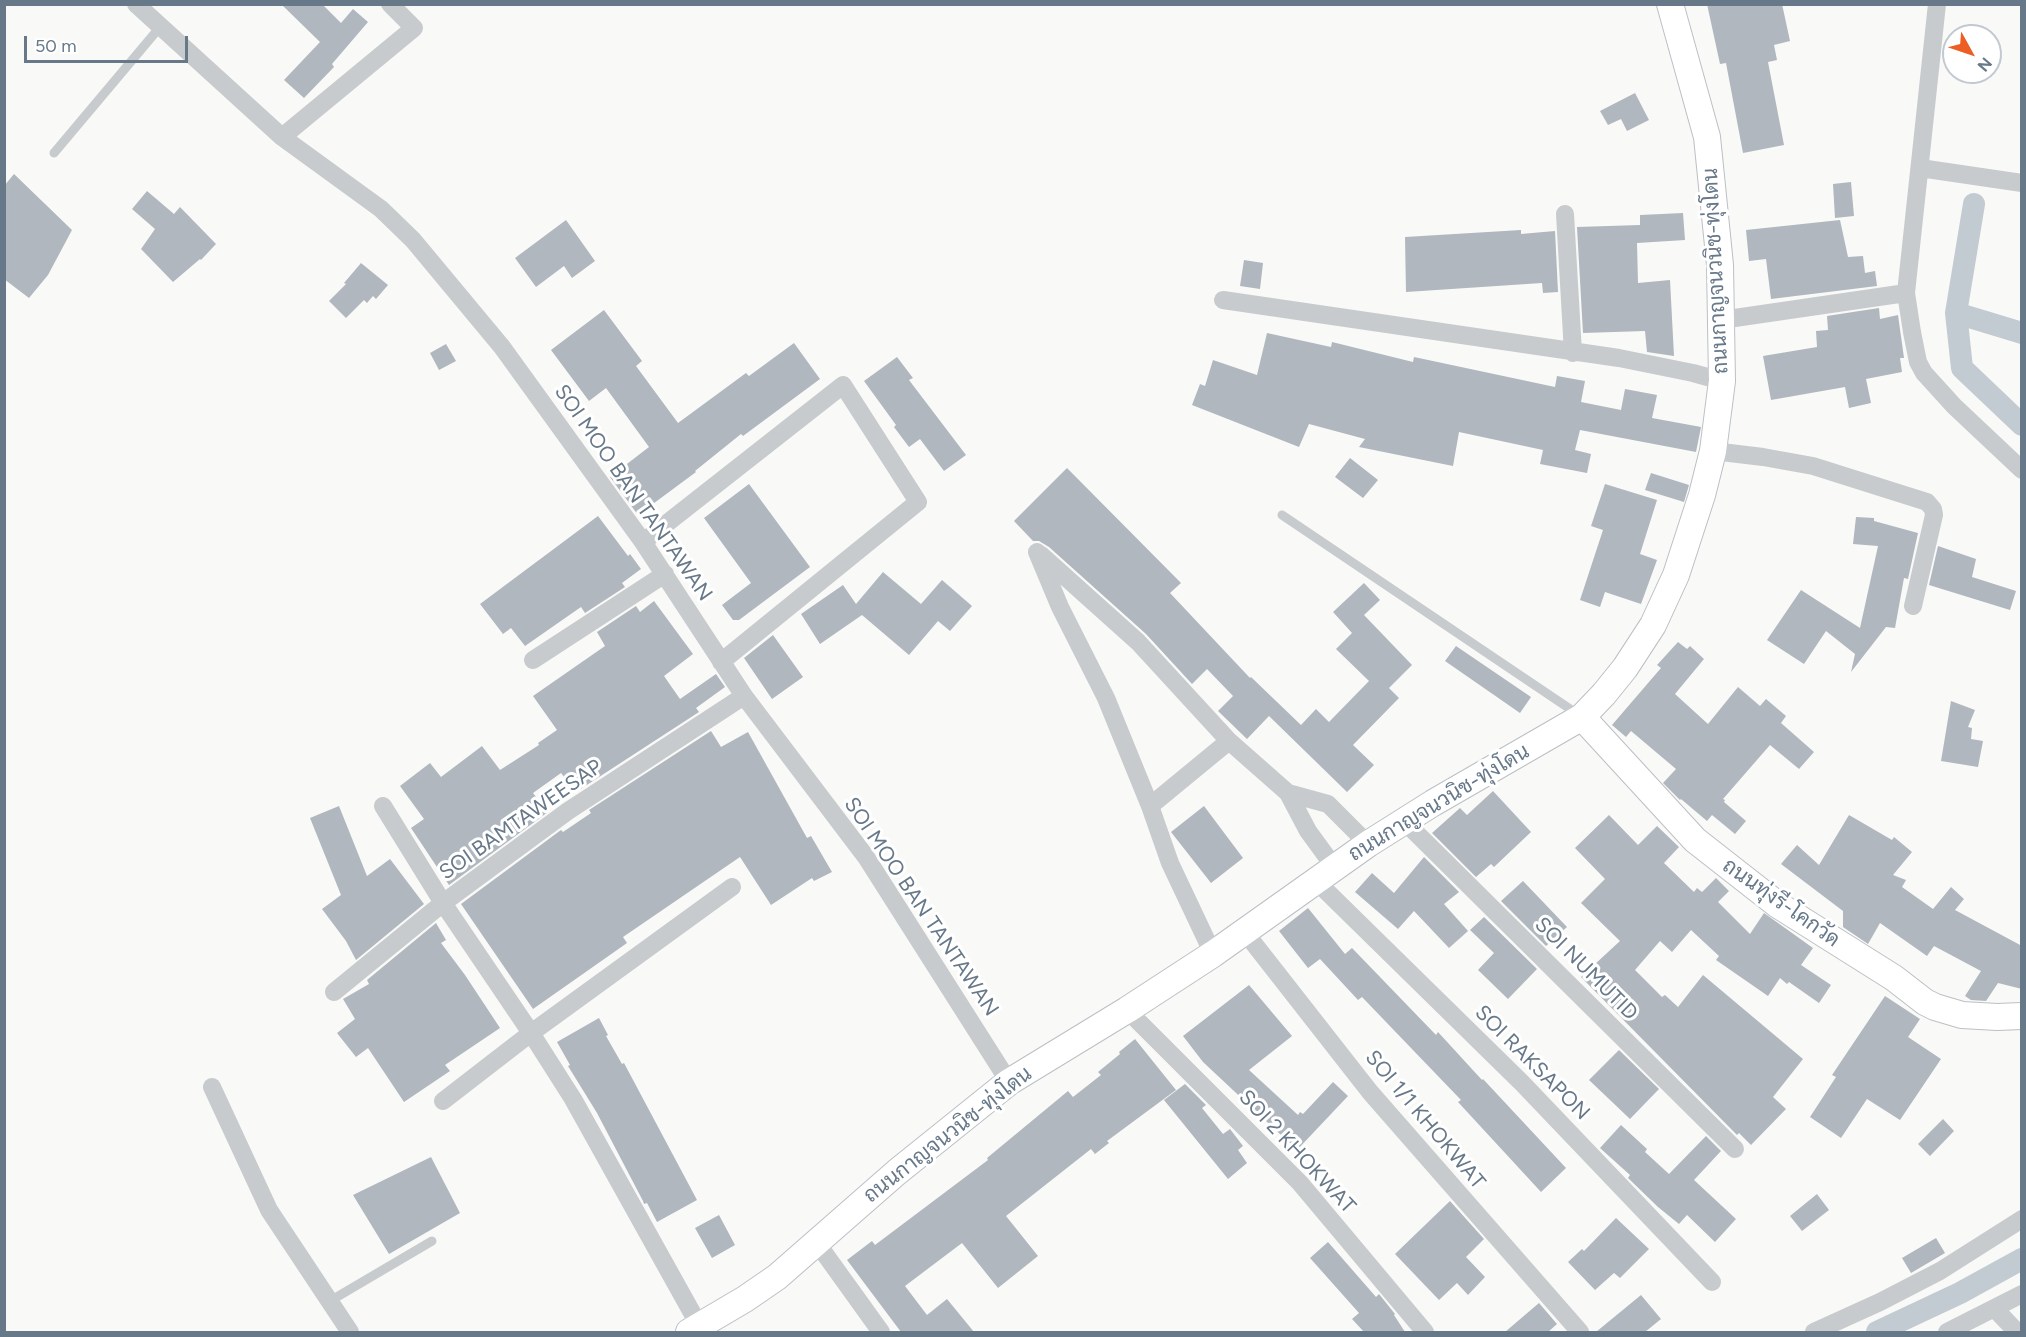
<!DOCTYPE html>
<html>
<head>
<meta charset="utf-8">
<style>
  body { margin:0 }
  #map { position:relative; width:2026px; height:1337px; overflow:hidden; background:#f9f9f7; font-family:Figtree,sans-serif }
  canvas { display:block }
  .frame { position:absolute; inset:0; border:6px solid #677889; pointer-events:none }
  .north { position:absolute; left:1942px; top:24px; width:60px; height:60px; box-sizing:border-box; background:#fff; border:2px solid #c2c9d0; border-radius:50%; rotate:130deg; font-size:16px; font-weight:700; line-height:24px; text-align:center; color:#677889 }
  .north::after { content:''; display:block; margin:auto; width:21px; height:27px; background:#ec5e24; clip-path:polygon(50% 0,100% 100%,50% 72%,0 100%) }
  .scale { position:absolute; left:24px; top:36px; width:164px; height:27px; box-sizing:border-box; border:3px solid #677889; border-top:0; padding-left:8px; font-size:18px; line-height:21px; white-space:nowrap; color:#677889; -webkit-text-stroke:4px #fff; paint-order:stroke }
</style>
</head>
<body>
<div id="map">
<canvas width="2026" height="1337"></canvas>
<div class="frame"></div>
<div class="north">N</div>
<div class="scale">50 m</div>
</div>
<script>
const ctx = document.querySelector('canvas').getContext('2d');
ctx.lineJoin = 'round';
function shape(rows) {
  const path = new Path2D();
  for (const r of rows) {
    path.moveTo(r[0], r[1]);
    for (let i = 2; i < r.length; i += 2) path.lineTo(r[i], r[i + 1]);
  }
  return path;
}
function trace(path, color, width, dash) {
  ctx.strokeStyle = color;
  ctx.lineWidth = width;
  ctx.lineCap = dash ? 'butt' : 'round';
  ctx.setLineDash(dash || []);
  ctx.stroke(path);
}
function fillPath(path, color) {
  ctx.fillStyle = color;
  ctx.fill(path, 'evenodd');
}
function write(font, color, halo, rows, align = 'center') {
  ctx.font = font + ' Figtree,Sarabun,sans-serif';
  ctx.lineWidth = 6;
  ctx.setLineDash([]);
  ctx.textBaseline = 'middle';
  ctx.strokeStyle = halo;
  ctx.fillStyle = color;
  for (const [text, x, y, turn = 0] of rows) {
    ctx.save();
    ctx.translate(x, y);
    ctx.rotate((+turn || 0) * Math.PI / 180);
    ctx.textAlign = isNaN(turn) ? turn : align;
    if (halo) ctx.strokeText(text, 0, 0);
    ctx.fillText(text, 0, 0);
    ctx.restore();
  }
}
trace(shape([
  [1974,204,1956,313,1962,368,2022,425],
  [1956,313,2022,333],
  [1877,1332,1960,1293,2022,1259]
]), '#c2cbd1', 22);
fillPath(shape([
  [281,4,322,4,341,23,353,9,368,22,332,64,334,67,304,98,284,80,320,42],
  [1707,4,1782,4,1790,41,1774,45,1777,60,1768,62,1784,145,1743,153,1726,63,1720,64],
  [1635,93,1649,120,1627,131,1621,119,1608,125,1600,111],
  [14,174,72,230,48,275,29,298,4,279,4,186],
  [1851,182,1854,216,1835,218,1833,184],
  [147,191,174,214,180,207,216,244,201,260,200,259,173,282,141,249,155,229,132,209],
  [1683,213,1685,240,1637,243,1638,283,1670,280,1674,356,1647,352,1645,331,1583,333,1577,227,1640,225,1640,215],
  [566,220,595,261,572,278,564,266,536,287,515,258],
  [1840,220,1848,257,1863,256,1865,273,1875,271,1877,286,1771,299,1766,259,1749,261,1746,230],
  [1521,230,1521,234,1555,231,1558,292,1543,293,1542,283,1406,292,1405,237],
  [1244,260,1263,263,1260,289,1240,286],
  [361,263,388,285,376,299,373,296,367,303,364,300,346,318,329,301,346,284,344,283],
  [1879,308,1880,319,1898,315,1904,358,1900,358,1902,372,1866,379,1871,403,1849,408,1845,387,1771,400,1763,356,1817,347,1816,331,1828,330,1827,316],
  [604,310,642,361,636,366,678,423,746,373,749,376,794,343,820,379,743,436,741,434,695,471,696,472,638,515,610,477,649,447,606,388,589,401,551,350],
  [1267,333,1331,347,1332,342,1413,362,1414,357,1555,387,1557,376,1585,381,1581,402,1621,410,1625,389,1657,395,1652,418,1701,427,1696,452,1580,430,1575,450,1591,454,1587,473,1540,464,1543,450,1459,432,1453,466,1359,447,1365,439,1309,424,1299,447,1192,405,1200,384,1205,386,1213,360,1257,375],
  [446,344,456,361,439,370,430,353],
  [897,357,913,378,909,380,966,455,944,471,920,439,909,447,894,427,896,425,864,381],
  [1350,458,1378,480,1363,498,1335,477],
  [1067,468,1181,583,1170,593,1250,678,1251,677,1301,725,1316,709,1329,722,1369,681,1336,649,1352,633,1333,612,1364,583,1380,600,1364,615,1412,665,1389,688,1399,698,1353,745,1374,765,1347,792,1269,716,1247,739,1218,711,1233,696,1207,669,1192,684,1146,634,1049,547,1039,541,1033,541,1014,521],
  [1651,473,1689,485,1684,502,1645,490],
  [749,484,810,567,739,620,733,620,722,605,751,583,704,518],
  [1605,484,1657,500,1640,554,1657,560,1641,604,1605,592,1600,607,1580,600,1603,530,1591,526],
  [598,516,628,556,630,554,641,569,622,583,625,587,585,613,581,607,525,646,511,628,503,634,480,604],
  [1856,517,1874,518,1874,521,1918,533,1908,579,1904,578,1895,628,1886,627,1851,672,1855,654,1826,631,1804,664,1767,640,1801,590,1860,628,1878,546,1853,544],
  [1938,546,1976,559,1972,577,2016,591,2010,610,1929,585],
  [883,572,921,604,942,580,972,606,950,631,938,621,909,655,862,615,820,644,801,614,843,585,856,604],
  [654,601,693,654,664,676,680,699,716,674,725,687,696,708,699,712,576,792,561,773,533,793,548,812,449,885,411,828,424,819,400,786,430,763,441,777,482,746,500,770,539,745,538,743,557,730,533,696,605,646,597,632,636,606,640,612],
  [773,635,803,677,772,699,744,658],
  [1678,642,1687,649,1690,646,1704,659,1675,694,1708,724,1738,687,1760,706,1766,699,1786,716,1781,723,1814,752,1799,769,1770,745,1723,799,1725,800,1724,802,1746,821,1735,834,1712,815,1707,821,1681,799,1680,800,1663,783,1676,769,1631,731,1626,737,1612,725,1661,668,1657,665],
  [1456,646,1531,697,1520,713,1445,661],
  [1951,701,1975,710,1968,727,1972,728,1971,739,1983,741,1978,767,1941,761],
  [711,731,721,747,748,732,807,838,811,836,832,872,814,881,812,878,771,905,740,857,623,937,627,943,533,1009,461,904,561,830,563,832,591,813,589,810],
  [1493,791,1531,832,1494,867,1491,864,1476,877,1432,833,1460,808,1467,815],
  [339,806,367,876,390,859,424,904,356,960,346,941,322,909,341,895,310,818],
  [1204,806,1243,858,1211,883,1171,832],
  [1609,815,1638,845,1657,826,1679,847,1664,863,1694,892,1697,888,1702,892,1716,878,1729,891,1718,902,1750,934,1764,913,1813,948,1801,965,1831,985,1819,1003,1789,982,1787,984,1780,978,1768,996,1716,960,1719,956,1691,930,1672,952,1660,941,1635,970,1662,997,1665,995,1678,1007,1703,975,1803,1059,1773,1097,1786,1109,1751,1145,1739,1133,1737,1135,1581,977,1620,941,1581,903,1605,879,1575,848],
  [1849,815,1892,840,1894,837,1912,852,1893,875,1906,880,1902,887,1933,909,1951,887,1964,899,1955,910,2022,946,2022,989,1998,983,1986,1001,1971,1000,1965,996,1981,971,1934,946,1927,956,1880,923,1868,944,1843,927,1843,911,1781,864,1797,845,1819,865],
  [1424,857,1459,892,1444,904,1468,931,1449,948,1414,911,1398,929,1355,892,1372,873,1394,893],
  [1523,881,1567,927,1546,946,1501,901],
  [1308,908,1345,954,1352,948,1436,1035,1438,1032,1482,1080,1483,1079,1566,1168,1541,1192,1458,1102,1461,1100,1362,997,1358,1000,1320,959,1308,968,1279,931],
  [1484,917,1537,969,1508,999,1478,970,1494,953,1470,930],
  [436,923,446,940,441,943,465,975,500,1028,445,1065,450,1071,404,1102,368,1048,356,1057,337,1033,355,1019,343,999,369,984,367,980],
  [1249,985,1292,1036,1249,1070,1298,1115,1300,1112,1303,1114,1333,1082,1348,1096,1297,1150,1203,1062,1183,1036],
  [1885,996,1920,1019,1908,1037,1941,1059,1900,1120,1867,1099,1841,1138,1810,1117,1836,1077,1832,1075],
  [599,1018,608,1035,606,1036,622,1064,624,1063,697,1200,657,1222,647,1203,644,1204,643,1201,597,1113,568,1066,570,1065,557,1042],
  [1135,1039,1176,1090,1107,1141,1109,1143,1095,1154,1091,1149,1006,1216,1038,1256,998,1288,962,1243,905,1286,927,1315,947,1299,974,1332,901,1332,847,1260,872,1241,875,1245,988,1160,987,1158,1068,1091,1073,1097,1101,1075,1098,1072,1120,1054,1119,1052],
  [1619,1050,1659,1089,1630,1119,1589,1080],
  [1185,1084,1206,1105,1202,1108,1223,1134,1230,1129,1243,1146,1238,1150,1247,1163,1228,1179,1164,1100],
  [1943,1119,1954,1131,1930,1156,1918,1144],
  [1621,1125,1647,1149,1645,1152,1669,1174,1706,1136,1721,1151,1694,1180,1736,1219,1715,1242,1687,1215,1679,1224,1658,1207,1628,1178,1630,1175,1600,1148],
  [431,1157,460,1213,389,1254,353,1195],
  [1817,1194,1829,1210,1802,1231,1790,1216],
  [1450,1201,1484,1239,1466,1257,1485,1277,1468,1295,1457,1283,1439,1300,1395,1254],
  [719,1215,735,1245,712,1258,695,1228],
  [1616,1218,1649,1249,1620,1278,1614,1273,1595,1290,1568,1262,1582,1249,1584,1251],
  [1936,1238,1945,1253,1911,1273,1902,1258],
  [1328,1242,1376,1297,1379,1294,1395,1314,1394,1315,1405,1332,1364,1332,1352,1319,1359,1313,1310,1258],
  [1641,1295,1661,1319,1645,1332,1596,1332],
  [1539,1303,1557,1324,1548,1332,1505,1332]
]), '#b0b7be');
const secondary = shape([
  [1582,717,1695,840,1778,905,1894,978,1925,1002,1935,1007,1962,1015,1997,1017,2022,1016],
  [689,1332,745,1299,777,1277,897,1172,1009,1082,1127,1010,1213,954,1368,844,1433,803,1582,717,1604,694,1625,668,1653,625,1676,575,1702,495,1713,451,1722,381,1720,265,1707,137,1670,4]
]);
trace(secondary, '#bbc0c5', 28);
trace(shape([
  [54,153,160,27],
  [1282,515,1579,715],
  [330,1301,432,1241]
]), '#c7cbce', 9);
trace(shape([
  [136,4,282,137,381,209,413,240,502,347,643,542,744,696,866,857,1009,1082],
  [1937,4,1906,293,1912,332,1918,362,1924,373,1954,406,2022,470],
  [282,137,414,28,390,4],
  [1920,168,2022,183],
  [1565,214,1573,353],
  [1223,300,1619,358,1693,373,1722,381],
  [1721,320,1906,293],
  [1713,451,1763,457,1813,466,1927,502,1933,509,1934,515,1913,606],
  [643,542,843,385,918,502,721,662],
  [1037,552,1060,607,1106,698,1150,806,1170,863,1213,954],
  [1041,555,1138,642,1229,741],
  [533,660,665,574],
  [1288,793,1328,804,1368,844],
  [383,806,443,903,531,1033,573,1099,700,1327],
  [1150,806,1229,741,1288,793,1308,831,1335,868],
  [1404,821,1735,1149],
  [1315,880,1522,1083,1712,1282],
  [1244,931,1370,1092,1580,1332],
  [334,992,443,903,568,811,744,696],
  [1127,1010,1300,1183,1425,1332],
  [212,1087,269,1210,350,1332],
  [443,1101,531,1033,732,887],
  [817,1243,881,1332],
  [1995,1309,2017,1332],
  [1814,1332,1880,1302,1940,1271,2022,1219],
  [1947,1332,2022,1294]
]), '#c7cbce', 18);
trace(secondary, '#fff', 26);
write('21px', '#677889', '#fff', [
  ["ถนนกาญจนวนิช-ทุ่งโดน",1716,271,-93],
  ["SOI MOO BAN TANTAWAN",633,493,55],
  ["ถนนกาญจนวนิช-ทุ่งโดน",1439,803,-31],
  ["SOI BAMTAWEESAP",521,820,-35],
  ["ถนนทุ่งรี-โคกวัด",1781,903,35],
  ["SOI MOO BAN TANTAWAN",921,907,56],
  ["SOI NUMUTID",1586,969,45],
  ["SOI RAKSAPON",1532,1063,45],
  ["SOI 1/1 KHOKWAT",1425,1120,50],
  ["ถนนกาญจนวนิช-ทุ่งโดน",948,1135,-38],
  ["SOI 2 KHOKWAT",1297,1152,47]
]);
</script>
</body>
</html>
